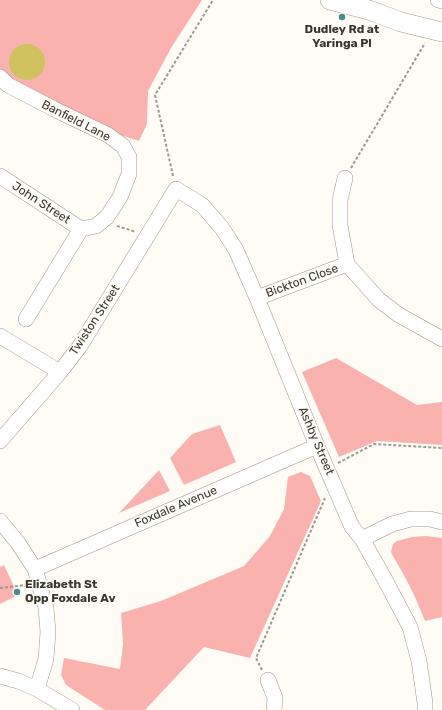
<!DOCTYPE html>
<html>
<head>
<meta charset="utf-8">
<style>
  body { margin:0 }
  canvas { display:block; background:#fffbf5 }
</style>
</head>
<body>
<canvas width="442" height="710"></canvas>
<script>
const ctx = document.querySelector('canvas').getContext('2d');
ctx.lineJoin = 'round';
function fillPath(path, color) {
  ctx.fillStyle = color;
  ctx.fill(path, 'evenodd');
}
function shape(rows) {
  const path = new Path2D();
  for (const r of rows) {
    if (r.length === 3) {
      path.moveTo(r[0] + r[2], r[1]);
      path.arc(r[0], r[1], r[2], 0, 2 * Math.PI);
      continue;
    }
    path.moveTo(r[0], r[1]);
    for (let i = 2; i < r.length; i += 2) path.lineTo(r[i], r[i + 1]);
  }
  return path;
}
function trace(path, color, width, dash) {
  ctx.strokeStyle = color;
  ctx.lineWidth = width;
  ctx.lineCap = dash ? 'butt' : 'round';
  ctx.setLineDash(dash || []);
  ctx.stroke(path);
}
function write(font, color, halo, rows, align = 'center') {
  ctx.font = font + ' Rubik,sans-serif';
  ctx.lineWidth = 3.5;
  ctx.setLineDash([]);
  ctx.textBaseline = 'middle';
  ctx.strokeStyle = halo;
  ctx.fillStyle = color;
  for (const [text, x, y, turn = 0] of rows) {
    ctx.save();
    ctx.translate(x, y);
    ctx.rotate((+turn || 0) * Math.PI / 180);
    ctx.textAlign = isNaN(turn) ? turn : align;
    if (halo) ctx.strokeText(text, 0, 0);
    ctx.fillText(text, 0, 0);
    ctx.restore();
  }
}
fillPath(shape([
  [0,0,202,0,171,48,148,91,147,124,139,141,114,133,0,75],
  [336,358,417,405,442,402,442,445,377,441,339,457,302,372],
  [220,425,236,462,184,485,170,458,192,434],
  [159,470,170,491,119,513],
  [301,472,310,476,321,501,250,658,204,647,145,710,105,710,66,685,61,675,64,658,120,669,123,644,121,613,161,601,244,566,270,536,284,509,288,477],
  [426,536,442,538,442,617,425,621,415,597,406,579,393,556,391,552,393,544,397,541,412,537],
  [4,565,18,595,0,604,0,567]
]), '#fab2ae');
fillPath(shape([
  [27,62,18]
]), '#cfc25e');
const minor = shape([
  [438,0,442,1],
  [0,77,8,85,54,109,108,135,123,146,129,157,129,174,120,197,107,217,96,226,81,229],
  [0,176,81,229],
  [345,178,340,200,340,225,347,264,379,300,399,315,442,339],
  [257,298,347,264],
  [26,319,81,229],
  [0,336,60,372],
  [0,441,60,372,80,346,176,189,202,205,222,228,236,250,257,298,317,446,352,527,362,539,383,576,410,627,419,661,425,703,425,710],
  [0,521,18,543,35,569,46,608,48,632,46,659,37,689],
  [362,539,392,524,411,519,430,519,442,522],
  [35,569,317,446],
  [0,676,18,681,37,689,72,710],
  [268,680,275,698,274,710]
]);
const major = shape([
  [330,0,369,10,401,22,442,32]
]);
trace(minor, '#a0978a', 16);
trace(major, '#a0978a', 20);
trace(shape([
  [351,168,425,43],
  [173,176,155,95,213,0],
  [117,226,136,232],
  [338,463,374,444,442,448],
  [0,588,26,585],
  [262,670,256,658,325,498]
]), '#9d9994', 2, [3, 2]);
trace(minor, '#fff', 15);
trace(major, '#fff', 19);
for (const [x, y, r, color] of [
  [342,17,4,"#468c97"],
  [17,592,4,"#468c97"]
]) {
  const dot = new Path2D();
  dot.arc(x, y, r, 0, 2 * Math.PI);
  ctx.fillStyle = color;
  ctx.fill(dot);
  trace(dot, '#fffbf5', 1.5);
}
write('bold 12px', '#3a3631', '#fffbf5', [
  ["Dudley Rd at",342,30],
  ["Yaringa Pl",342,44],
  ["Elizabeth St",25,585,"left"],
  ["Opp Foxdale Av",25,599,"left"]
]);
write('12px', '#3a3631', '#fffbf5', [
  ["Banfield Lane",76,121,27],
  ["John Street",41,203,33],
  ["Bickton Close",302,281,-20],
  ["Twiston Street",95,320,-57],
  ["Ashby Street",316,441,67],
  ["Foxdale Avenue",176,507,-23]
]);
</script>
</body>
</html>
